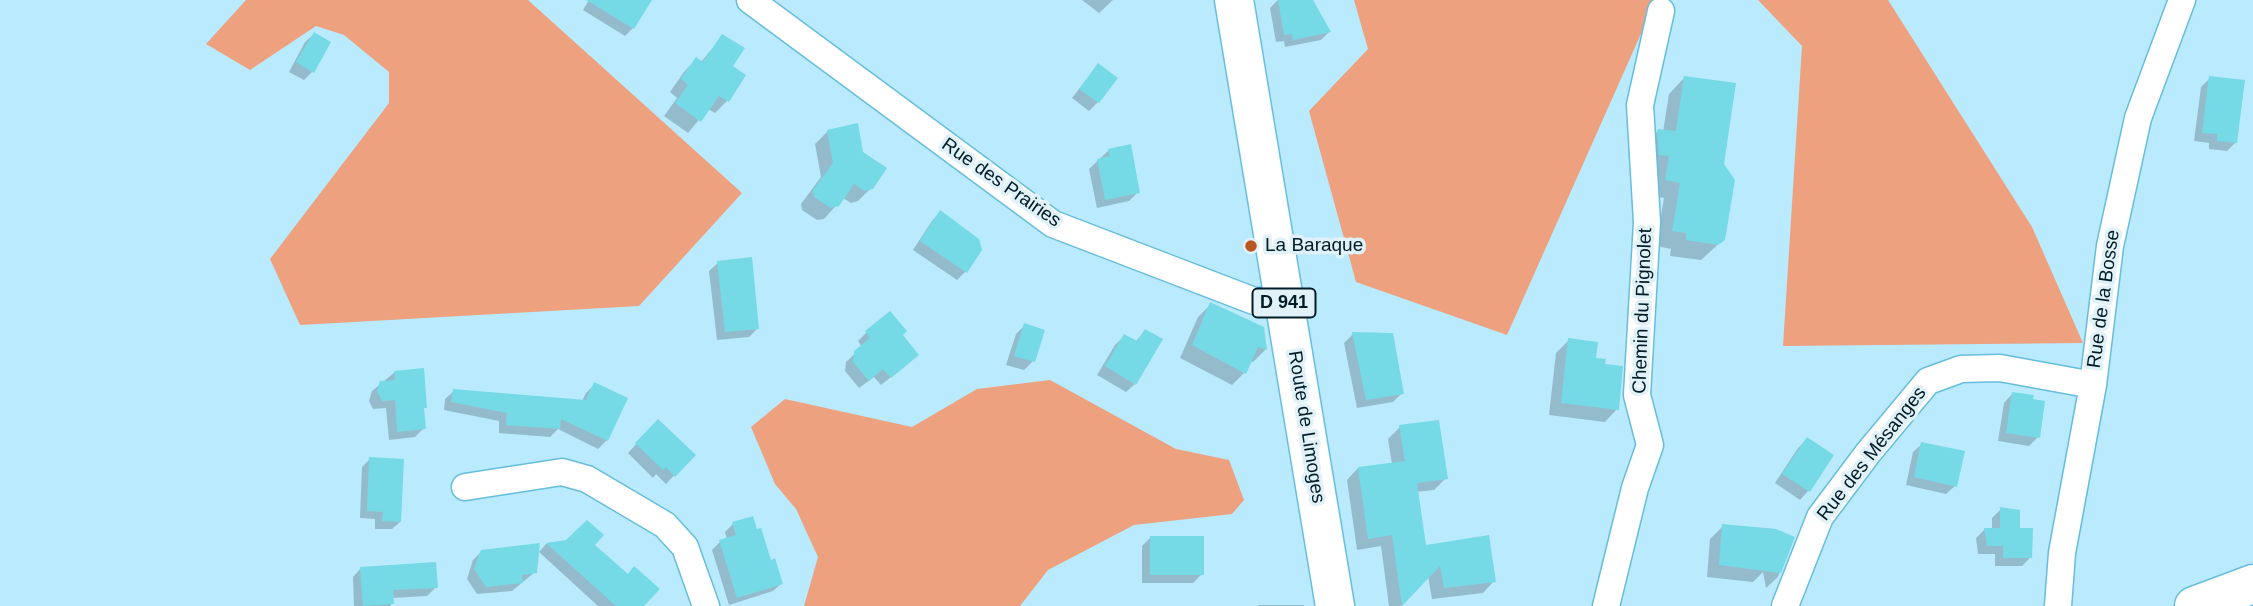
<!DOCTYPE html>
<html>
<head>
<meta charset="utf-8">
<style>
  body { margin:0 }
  canvas { display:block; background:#b9eafe }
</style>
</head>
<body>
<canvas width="2253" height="606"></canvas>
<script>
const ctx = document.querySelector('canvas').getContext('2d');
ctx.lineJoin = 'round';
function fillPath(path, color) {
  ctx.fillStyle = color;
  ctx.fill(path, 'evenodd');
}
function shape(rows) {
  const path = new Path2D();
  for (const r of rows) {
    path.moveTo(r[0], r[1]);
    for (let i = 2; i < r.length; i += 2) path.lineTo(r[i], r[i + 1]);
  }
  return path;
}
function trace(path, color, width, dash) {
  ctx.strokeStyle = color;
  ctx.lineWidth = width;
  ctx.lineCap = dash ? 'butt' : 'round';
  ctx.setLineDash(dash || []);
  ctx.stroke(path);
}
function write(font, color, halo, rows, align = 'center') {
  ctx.font = font + ' Arial,sans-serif';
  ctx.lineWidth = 7;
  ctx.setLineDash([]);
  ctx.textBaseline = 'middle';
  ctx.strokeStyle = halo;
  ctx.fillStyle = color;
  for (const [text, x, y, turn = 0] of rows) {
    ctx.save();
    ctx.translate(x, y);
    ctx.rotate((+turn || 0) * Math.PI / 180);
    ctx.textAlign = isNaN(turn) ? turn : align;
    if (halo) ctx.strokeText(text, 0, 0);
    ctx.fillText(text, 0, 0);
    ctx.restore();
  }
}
fillPath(shape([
  [246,0,528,0,742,193,639,306,300,325,270,259,389,103,389,72,344,35,316,26,250,70,206,44],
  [1354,0,1656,0,1507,335,1356,282,1309,111,1368,49],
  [1758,0,1888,0,2032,227,2083,343,1783,346,1802,46],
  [1050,380,1176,449,1229,460,1244,500,1232,514,1134,525,1048,570,1020,606,804,606,818,557,796,509,775,484,751,427,785,399,912,427,977,389]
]), '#eda17f');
fillPath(shape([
  [589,0,650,0,633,28,625,36,583,10],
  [1082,0,1113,0,1099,13],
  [1278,0,1311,0,1329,32,1321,40,1285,47,1284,41,1276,42,1270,8],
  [314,34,312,72,304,80,289,72,305,42],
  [723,36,731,67,727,101,715,113,708,109,688,133,664,116,677,98,670,92,684,72,696,59,701,62],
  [1098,65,1098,102,1089,111,1072,98],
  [1685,77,1722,164,1724,239,1701,260,1670,256,1671,249,1656,246,1664,198,1650,196,1642,147,1658,131,1663,132,1669,94],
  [2210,78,2236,142,2227,151,2209,149,2209,143,2194,141,2201,87],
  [828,131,871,188,858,201,851,203,843,198,824,219,817,220,802,210,801,204,821,177,815,144],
  [1109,150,1138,192,1129,201,1097,208,1089,169],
  [940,212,966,271,957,280,913,250,932,221],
  [718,263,758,328,749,337,717,340,709,271],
  [1211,304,1262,328,1265,350,1253,362,1250,361,1244,373,1232,385,1180,358,1198,317],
  [1025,325,1033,361,1024,370,1006,365,1016,334],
  [1145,331,1135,384,1126,392,1097,375,1115,345,1124,336,1135,342],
  [866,333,901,335,909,363,881,385,874,377,859,388,845,371,846,362,862,347,858,341],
  [1353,334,1402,393,1393,402,1357,408,1344,343],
  [1569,340,1594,359,1617,409,1605,422,1549,415,1556,353],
  [395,372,425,407,422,410,424,428,415,437,389,440,386,408,373,409,369,401,372,391],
  [594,385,607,440,598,449,558,429,550,437,499,433,499,421,444,410,445,399,454,391,582,401,586,393],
  [2012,394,2038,437,2029,446,1998,441,2004,403],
  [658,421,693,455,666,484,656,474,653,478,628,453],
  [1400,427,1446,478,1434,490,1416,492,1425,547,1494,581,1483,593,1432,599,1428,576,1401,606,1389,606,1381,546,1357,550,1347,480,1358,468,1392,464,1388,439],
  [1807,439,1832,456,1808,491,1800,500,1775,483,1798,448],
  [1922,444,1955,486,1946,494,1906,485,1913,452],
  [370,459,400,522,392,529,375,529,375,519,360,518,362,467],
  [2001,509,2018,530,2031,557,2022,566,1995,566,1995,554,1978,554,1976,538,1985,529,1992,529,1992,518],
  [733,524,770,562,781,584,773,591,729,605,712,550,720,542,727,540,725,532],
  [1723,526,1765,530,1768,528,1793,538,1778,577,1766,588,1763,572,1753,582,1707,577,1710,539],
  [1150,538,1202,574,1193,583,1142,583,1142,546],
  [567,542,592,545,642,606,598,606,539,552,546,544],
  [482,551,535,572,512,591,477,594,467,579,473,560],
  [361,568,436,587,427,596,392,598,392,603,390,606,354,606,353,577],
  [1259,605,1304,605,1304,606,1258,606]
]), '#0003');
fillPath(shape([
  [586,0,652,0,634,29],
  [1278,0,1313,0,1331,32,1293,40,1292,34,1284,35],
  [314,32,331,42,314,73,296,62],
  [722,34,745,48,733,66,746,75,729,102,719,96,701,122,675,103,688,85,681,79,696,57,703,62],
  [1098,63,1118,78,1099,103,1079,89],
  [1684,76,1736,83,1724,164,1735,180,1725,240,1718,245,1686,240,1686,233,1672,231,1680,183,1665,180,1669,156,1659,155,1657,131,1658,129,1676,131],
  [2209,76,2245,80,2237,143,2217,141,2217,134,2202,133],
  [858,123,863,152,887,168,873,189,864,191,854,184,839,206,831,208,814,197,813,190,833,163,827,130],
  [1131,144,1140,193,1105,200,1097,159,1110,156,1108,149],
  [940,210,979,239,982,250,967,273,920,241],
  [752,257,759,329,725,332,717,261],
  [1210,302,1264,327,1267,350,1258,347,1246,374,1192,345],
  [890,311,907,331,903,335,919,355,891,378,883,369,869,381,853,362,854,351,870,338,865,331],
  [1024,323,1045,330,1035,362,1014,356],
  [1145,329,1163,339,1136,385,1105,366,1124,334,1137,341],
  [1352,332,1393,333,1404,394,1366,400],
  [1568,338,1598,342,1596,358,1606,359,1605,364,1623,366,1619,410,1561,403],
  [424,368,427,408,424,408,426,429,397,432,395,400,382,401,377,391,380,381,395,380,394,371],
  [594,382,628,398,608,441,561,419,560,429,506,425,507,413,451,402,453,389,586,400],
  [2012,392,2034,395,2033,399,2045,401,2040,438,2006,433],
  [658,419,696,455,675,477,666,467,663,470,635,443],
  [1439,420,1448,479,1417,483,1426,545,1489,535,1496,582,1444,588,1440,566,1402,606,1392,535,1368,539,1358,467,1405,461,1399,425],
  [1807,437,1834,455,1810,492,1782,474],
  [1921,442,1965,451,1957,487,1914,477],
  [369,457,404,459,401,522,382,521,383,512,367,511],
  [2000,507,2020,510,2020,528,2033,528,2032,558,2003,558,2003,546,1987,546,1984,528,2000,528],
  [753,516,757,529,761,528,771,560,775,558,783,584,737,598,719,540,736,535,732,522],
  [587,520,604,535,595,545,628,574,634,566,660,589,644,606,616,606,546,543,566,540],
  [1722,524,1776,529,1795,537,1781,573,1719,565],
  [1150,536,1204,536,1204,575,1150,575],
  [540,543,537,573,522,575,523,583,486,587,474,569,481,550],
  [436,562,438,588,393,590,394,604,363,606,360,567]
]), '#75dae5');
const street = shape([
  [750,0,1053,224,1254,301,1284,301],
  [465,487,562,472,587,479,665,525,685,547,706,606],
  [1606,606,1635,488,1650,445,1637,395,1647,222,1640,105,1661,11],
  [1785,606,1820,517,1868,453,1928,381,1961,369,2000,368,2093,385],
  [2058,606,2062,553,2093,385,2110,246,2138,118,2182,0]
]);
const primary = shape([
  [1234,0,1335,606],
  [2194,606,2253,584]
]);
trace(street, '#66bddd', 29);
trace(primary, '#66bddd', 41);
trace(street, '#fff', 26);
trace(primary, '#fff', 38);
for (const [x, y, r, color] of [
  [1251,246,7,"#ba5622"]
]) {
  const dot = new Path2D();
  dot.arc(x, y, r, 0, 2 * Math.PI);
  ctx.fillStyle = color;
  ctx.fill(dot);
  trace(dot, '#e1f1f8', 2.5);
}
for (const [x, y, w] of [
  [1284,303,63]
]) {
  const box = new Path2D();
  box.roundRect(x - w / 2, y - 14.5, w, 29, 5);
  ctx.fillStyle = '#e1f1f8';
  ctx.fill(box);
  trace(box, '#011c26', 2);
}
write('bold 18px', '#011c26', null, [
  ["D 941",1284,303]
]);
write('19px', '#011c26', '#e1f1f8', [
  ["Rue des Prairies",1001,183,35],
  ["Rue de la Bosse",2104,299,-82],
  ["Chemin du Pignolet",1643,311,-88],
  ["Route de Limoges",1306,427,81],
  ["Rue des Mésanges",1872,454,-52]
]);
write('19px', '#011c26', '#e1f1f8', [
  ["La Baraque",1265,246]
], 'left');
</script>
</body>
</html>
